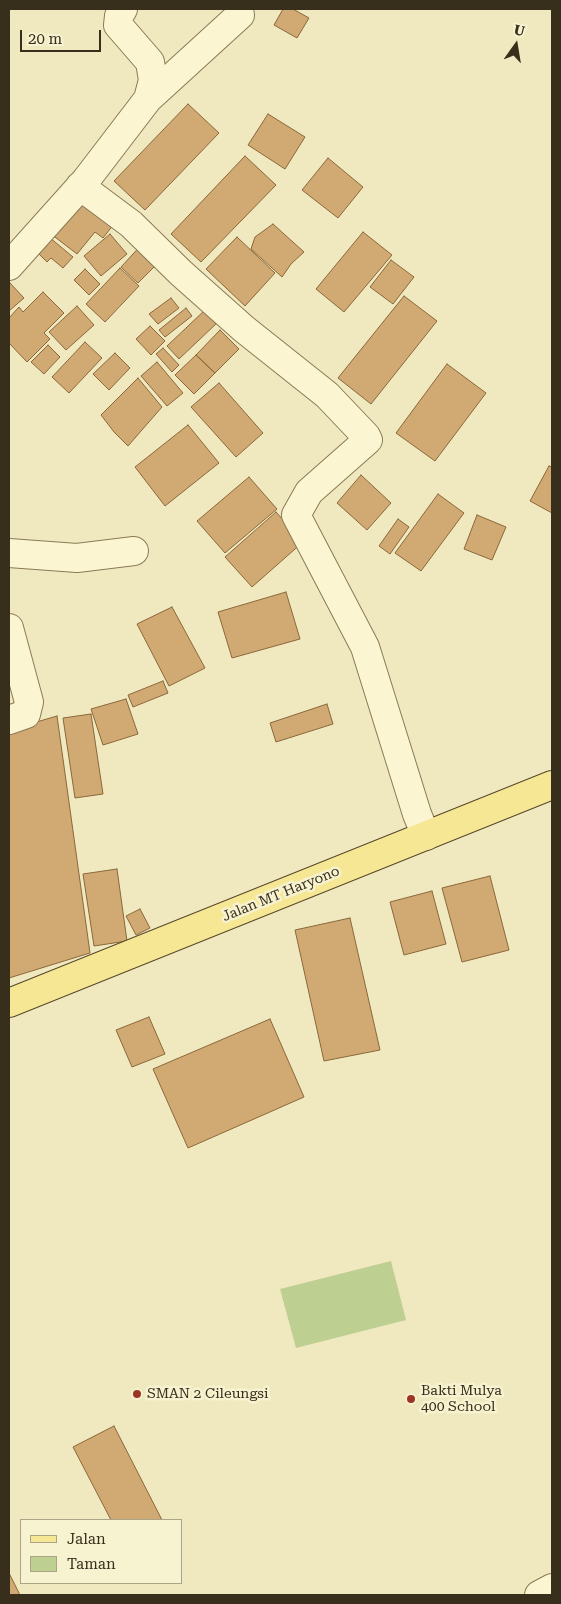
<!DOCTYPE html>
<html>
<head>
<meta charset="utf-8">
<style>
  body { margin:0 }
  #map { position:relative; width:561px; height:1604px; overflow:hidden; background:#f0e9bf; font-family:"Roboto Serif",serif }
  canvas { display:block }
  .frame { position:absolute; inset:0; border:10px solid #382e1c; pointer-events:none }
  .legend { position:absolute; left:20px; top:1519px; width:162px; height:65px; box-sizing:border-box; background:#f7f2cf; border:1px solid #aba487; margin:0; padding:6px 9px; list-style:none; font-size:15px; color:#382e1c }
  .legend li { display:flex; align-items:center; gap:10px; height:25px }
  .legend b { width:25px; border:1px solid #aba487 }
  .north { position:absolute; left:491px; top:20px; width:50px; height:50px; -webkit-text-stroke:4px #f7f2cf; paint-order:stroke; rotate:13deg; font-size:14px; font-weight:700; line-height:20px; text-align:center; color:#382e1c }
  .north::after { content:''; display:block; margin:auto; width:18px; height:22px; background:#382e1c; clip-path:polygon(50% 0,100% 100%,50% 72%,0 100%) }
  .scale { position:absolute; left:20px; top:30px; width:81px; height:22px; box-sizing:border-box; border:2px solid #382e1c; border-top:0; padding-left:6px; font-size:15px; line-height:18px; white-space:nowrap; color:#382e1c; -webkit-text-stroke:4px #f7f2cf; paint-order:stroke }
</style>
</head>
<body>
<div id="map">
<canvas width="561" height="1604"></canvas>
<div class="frame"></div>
<ul class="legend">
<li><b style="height:6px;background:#f6e794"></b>Jalan</li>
<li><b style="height:14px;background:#becf92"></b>Taman</li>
</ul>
<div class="north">U</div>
<div class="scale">20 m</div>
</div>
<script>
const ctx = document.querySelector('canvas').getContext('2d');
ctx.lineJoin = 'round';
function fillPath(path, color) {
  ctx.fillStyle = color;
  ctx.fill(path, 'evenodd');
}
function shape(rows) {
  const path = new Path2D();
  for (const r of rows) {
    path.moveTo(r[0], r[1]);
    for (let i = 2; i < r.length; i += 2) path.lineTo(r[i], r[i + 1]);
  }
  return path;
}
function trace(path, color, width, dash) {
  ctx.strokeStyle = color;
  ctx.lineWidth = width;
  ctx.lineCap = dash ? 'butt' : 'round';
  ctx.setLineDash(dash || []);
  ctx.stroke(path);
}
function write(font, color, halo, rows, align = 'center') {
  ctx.font = font + ' "Roboto Serif",serif';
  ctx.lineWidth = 5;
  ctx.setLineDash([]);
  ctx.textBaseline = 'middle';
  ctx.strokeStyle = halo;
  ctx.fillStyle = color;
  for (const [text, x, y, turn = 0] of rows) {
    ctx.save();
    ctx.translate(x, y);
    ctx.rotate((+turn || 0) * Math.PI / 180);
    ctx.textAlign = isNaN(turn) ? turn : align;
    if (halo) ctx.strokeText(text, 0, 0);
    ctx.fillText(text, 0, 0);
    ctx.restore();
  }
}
fillPath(shape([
  [391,1261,406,1320,296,1348,280,1289]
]), '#becf92');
const building = shape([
  [283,9,293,9,309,18,297,38,274,25,283,9],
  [188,104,219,133,145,210,114,181,188,104],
  [268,114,305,137,285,169,248,145,268,114],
  [245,156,276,185,201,262,171,234,245,156],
  [328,158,363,187,338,218,302,190,328,158],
  [80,197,114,224,103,238,95,232,77,254,51,234,80,197],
  [273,224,304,252,291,264,282,277,251,249,255,237,273,224],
  [363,232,392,255,344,312,316,289,363,232],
  [110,234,127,254,101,276,84,256,110,234],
  [49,237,73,257,63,268,51,258,47,262,36,251,49,237],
  [237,237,275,273,245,306,206,269,237,237],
  [145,241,163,258,138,283,121,267,145,241],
  [391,260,414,277,393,304,370,287,391,260],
  [120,268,139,286,105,322,86,304,120,268],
  [85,269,100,284,89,295,74,280,85,269],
  [10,283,24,298,9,311,9,284,10,283],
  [43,292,64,313,44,333,50,339,27,362,9,343,9,318,19,307,23,312,43,292],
  [404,296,437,321,371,404,338,378,404,296],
  [171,298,179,308,158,324,149,314,171,298],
  [77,306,94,325,66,350,49,332,77,306],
  [186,308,192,316,165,337,159,330,186,308],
  [206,309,218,322,179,359,167,346,206,309],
  [150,326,165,341,151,355,136,339,150,326],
  [220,330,239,349,215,373,196,355,220,330],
  [85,342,102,358,69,393,52,377,85,342],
  [48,345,60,357,44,374,31,362,48,345],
  [163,348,179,365,172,372,156,354,163,348],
  [115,353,130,368,109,390,93,374,115,353],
  [196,355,215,373,194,394,175,375,196,355],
  [157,362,183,393,167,406,141,376,157,362],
  [447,364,486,393,435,461,396,433,447,364],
  [138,378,162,407,128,446,114,432,101,415,138,378],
  [219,383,263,433,236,457,191,407,219,383],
  [188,425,219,463,165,506,135,467,188,425],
  [549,466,552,467,552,513,530,501,549,466],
  [361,475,391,503,367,530,337,503,361,475],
  [249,477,277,509,225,553,197,521,249,477],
  [438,494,464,513,421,571,395,553,438,494],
  [276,512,303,542,252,587,225,557,276,512],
  [477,515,506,527,492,560,464,549,477,515],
  [398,519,409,527,390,554,379,546,398,519],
  [286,592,300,639,232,658,218,612,286,592],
  [172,607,205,668,169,686,137,624,172,607],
  [163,681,168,693,133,707,128,695,163,681],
  [126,699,138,734,103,745,91,709,126,699],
  [327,704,333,724,276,742,270,723,327,704],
  [91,714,103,794,75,798,63,718,91,714],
  [57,716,90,953,9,978,9,730,57,716],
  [117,869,127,941,94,946,83,874,117,869],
  [490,876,509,950,462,962,442,888,490,876],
  [432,891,446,944,404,955,390,902,432,891],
  [140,909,150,928,136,935,126,916,140,909],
  [350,918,380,1050,324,1061,295,930,350,918],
  [149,1017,165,1054,132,1067,116,1030,149,1017],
  [270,1019,304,1097,188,1148,153,1069,270,1019],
  [114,1426,162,1520,111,1520,73,1447,114,1426],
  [9,1573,20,1595,9,1595,9,1573]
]);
fillPath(building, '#d1a972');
trace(building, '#8a673b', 1);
const minor = shape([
  [123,9,119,16,118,25,150,62,153,80,148,99],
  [80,186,131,224,181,273,244,329,327,395,366,436,368,440,309,492,296,515,365,647,417,814,426,836],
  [9,266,86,180,148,99,240,15],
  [9,553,77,558,134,551],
  [9,628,29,702,26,714,9,720],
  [539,1595,552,1588]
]);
const major = shape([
  [9,1003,552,785]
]);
trace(minor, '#8a7a56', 30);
trace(major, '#57472b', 30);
trace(minor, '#fbf5d2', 28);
trace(major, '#f6e794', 28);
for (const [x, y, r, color] of [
  [137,1394,5,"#9c3523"],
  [411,1399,5,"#9c3523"]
]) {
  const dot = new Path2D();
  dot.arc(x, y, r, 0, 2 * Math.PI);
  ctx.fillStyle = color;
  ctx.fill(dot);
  trace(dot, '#f7f2cf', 2);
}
write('14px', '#382e1c', '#f7f2cf', [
  ["Jalan MT Haryono",281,894,-22]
]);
write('14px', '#382e1c', '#f7f2cf', [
  ["Bakti Mulya",421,1391],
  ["400 School",421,1407],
  ["SMAN 2 Cileungsi",147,1394]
], 'left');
</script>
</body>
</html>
